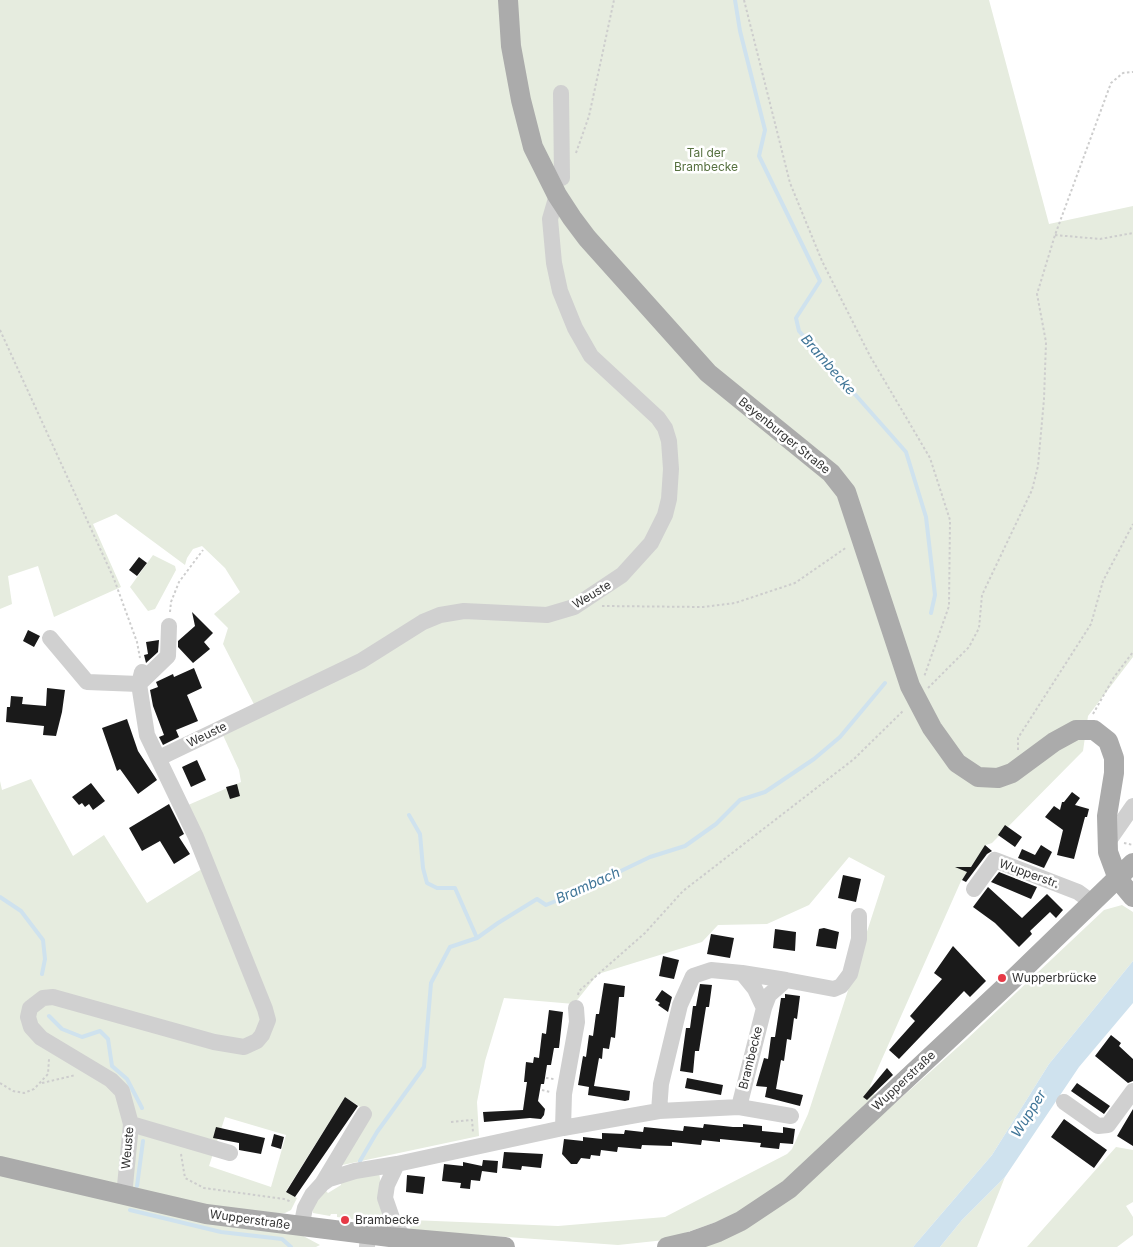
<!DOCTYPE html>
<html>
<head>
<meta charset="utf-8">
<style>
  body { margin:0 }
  canvas { display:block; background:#fff }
</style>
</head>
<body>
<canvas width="1133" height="1247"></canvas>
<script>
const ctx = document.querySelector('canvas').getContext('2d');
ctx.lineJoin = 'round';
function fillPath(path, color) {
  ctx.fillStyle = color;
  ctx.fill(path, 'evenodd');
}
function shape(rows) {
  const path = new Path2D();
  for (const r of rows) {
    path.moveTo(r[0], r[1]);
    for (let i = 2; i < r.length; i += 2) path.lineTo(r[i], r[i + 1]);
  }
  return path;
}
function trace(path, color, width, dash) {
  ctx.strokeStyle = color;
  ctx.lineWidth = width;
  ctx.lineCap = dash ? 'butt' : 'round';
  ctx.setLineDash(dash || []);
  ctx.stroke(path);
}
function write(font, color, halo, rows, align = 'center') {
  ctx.font = font + ' Inter,sans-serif';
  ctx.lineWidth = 5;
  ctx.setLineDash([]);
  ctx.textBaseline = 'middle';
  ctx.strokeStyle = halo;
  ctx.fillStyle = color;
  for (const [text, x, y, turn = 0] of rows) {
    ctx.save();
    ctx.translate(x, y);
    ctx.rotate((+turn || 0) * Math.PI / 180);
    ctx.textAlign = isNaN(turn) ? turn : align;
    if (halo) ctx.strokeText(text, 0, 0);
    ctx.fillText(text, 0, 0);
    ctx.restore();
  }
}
fillPath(shape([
  [0,0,989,0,1049,224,1133,206,1133,657,1088,716,1083,751,992,843,986,845,961,881,870,1086,875,1095,791,1176,747,1207,722,1220,665,1240,618,1245,410,1230,411,1220,558,1226,665,1217,787,1154,792,1149,808,1114,885,876,849,857,809,905,767,924,718,925,702,942,598,974,574,1004,504,998,485,1061,477,1102,479,1136,333,1167,371,1114,345,1097,286,1191,297,1198,291,1210,285,1213,252,1214,207,1208,0,1159,0,781,2,790,31,779,73,856,104,835,147,903,205,867,179,809,241,782,239,770,222,733,259,714,223,644,228,628,214,614,240,592,225,568,202,546,193,549,187,558,185,565,116,514,93,524,121,587,54,617,38,566,8,576,12,604,0,609],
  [225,1117,286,1135,271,1187,209,1166],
  [153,555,175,566,176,570,155,609,148,611,130,587],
  [1122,905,1133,912,1133,961,1049,1064,992,1155,913,1247,693,1247,798,1190,967,1039,1104,910],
  [1116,1147,1133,1150,1133,1202,1126,1206,1133,1217,1133,1235,1117,1247,1027,1247],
  [379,1172,386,1220,372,1222,337,1217,337,1214,331,1214,330,1216,313,1213,312,1208,325,1190,328,1193,341,1185,340,1179],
  [0,1173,294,1231,320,1245,316,1247,0,1247],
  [1005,1177,977,1247,940,1247,962,1220]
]), '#e6ecdf');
fillPath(shape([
  [1133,961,1133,1003,1079,1067,1005,1177,962,1220,940,1247,913,1247,992,1155,1049,1064]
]), '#cfe2ee');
trace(shape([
  [735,0,740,31,765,130,759,156,820,281,796,318,799,331,906,452,926,517,935,595,931,613],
  [409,815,420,834,423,868,427,883,437,888,455,888,477,938],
  [0,897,21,911,43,940,45,959,42,974],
  [49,1016,62,1029,82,1037,100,1031,108,1039,112,1066,127,1079,142,1108],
  [360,1161,377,1132,424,1067,431,983,450,947,477,938,498,923,537,899,546,905,575,893,650,857,685,846,716,824,740,800,765,792,814,759,840,737,885,683],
  [137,1186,143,1141],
  [130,1210,221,1232,282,1239,291,1247]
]), '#cfe2ee', 4);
fillPath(shape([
  [139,557,147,563,137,576,129,570],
  [192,612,213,633,204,642,210,649,193,663,178,647,178,641,195,626],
  [28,630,40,636,34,647,23,641],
  [159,640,158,652,146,663,144,655,148,654,146,642],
  [194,668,202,688,187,695,198,721,176,730,179,737,163,745,159,737,164,735,153,706,150,690,158,687,156,682,173,674,174,677],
  [47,688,65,690,62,712,56,736,43,735,44,726,6,722,7,707,10,707,11,696,23,697,22,704,46,706],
  [127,719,138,751,157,780,138,794,120,769,117,771,102,728],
  [197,760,206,780,191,787,182,767],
  [91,783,105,801,93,810,89,804,85,807,82,803,79,805,72,797],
  [237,784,240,796,230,799,226,787],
  [1072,792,1080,798,1075,805,1089,809,1087,817,1085,817,1074,859,1057,855,1063,830,1045,817,1054,806,1060,810,1062,802,1064,802],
  [169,804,184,834,179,837,190,854,174,864,160,841,142,851,129,828],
  [1005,825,1022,837,1015,847,998,835],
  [985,845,992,851,987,854,966,882,962,880,967,872,955,867,971,867],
  [1041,845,1052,852,1044,868,1018,858,1022,849,1035,855],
  [999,872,1037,887,1031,899,991,882],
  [843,875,861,879,856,902,838,898],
  [988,887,1022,918,1047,894,1063,910,1056,918,1050,912,1030,931,1032,934,1019,947,995,923,973,907],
  [824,928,839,932,836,949,816,946,819,929],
  [775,929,796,932,795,951,773,948],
  [711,934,734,938,730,958,707,954],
  [953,946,986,981,970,997,964,991,899,1059,889,1050,915,1021,910,1016,942,979,934,973],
  [663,956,679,960,674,979,659,976],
  [604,983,625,986,624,997,619,997,615,1038,611,1037,609,1049,603,1048,602,1059,599,1058,594,1086,630,1091,629,1100,625,1101,588,1095,589,1087,578,1085,583,1056,586,1057,589,1035,593,1036,596,1014,599,1014],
  [700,984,712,985,709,1007,706,1007,699,1051,695,1051,693,1073,680,1071,686,1028,690,1028,693,1006,696,1006],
  [662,990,672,997,668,1012,658,1005,660,1003,655,1000],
  [785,994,800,996,797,1019,794,1018,791,1040,787,1039,784,1061,781,1060,776,1089,803,1095,800,1106,765,1097,767,1087,756,1086,764,1058,768,1059,771,1037,775,1037,781,998,785,998],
  [549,1010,563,1012,559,1048,554,1048,551,1065,547,1065,544,1084,541,1084,538,1101,545,1109,544,1115,541,1119,530,1118,484,1122,483,1112,523,1110,527,1082,524,1082,526,1062,533,1063,534,1057,539,1058,542,1033,546,1034],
  [1111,1035,1121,1043,1119,1046,1133,1059,1133,1081,1128,1083,1095,1056],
  [887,1068,893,1075,867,1100,863,1097],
  [687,1078,723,1085,721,1095,685,1088],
  [1077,1083,1110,1106,1104,1114,1071,1091],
  [345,1097,358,1106,295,1197,286,1192],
  [1133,1109,1133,1146,1117,1136],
  [1064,1119,1107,1150,1094,1168,1051,1137],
  [704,1124,733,1127,743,1127,743,1124,762,1126,762,1131,783,1133,783,1127,795,1129,793,1144,780,1143,779,1149,760,1147,761,1143,720,1139,720,1142,702,1140,701,1145,672,1142,672,1146,642,1145,641,1149,618,1147,617,1152,601,1150,600,1156,591,1155,590,1159,581,1158,577,1164,571,1164,562,1154,564,1139,583,1141,583,1137,602,1139,602,1133,624,1134,625,1130,643,1132,644,1127,683,1131,684,1126,703,1128],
  [216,1127,265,1138,261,1154,239,1150,239,1143,213,1138],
  [274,1134,284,1137,281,1149,271,1146],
  [504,1152,543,1154,541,1168,522,1166,521,1170,502,1168],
  [483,1160,498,1161,497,1173,482,1171,480,1181,471,1180,470,1189,460,1188,461,1183,442,1181,444,1164,463,1166,463,1162,482,1166],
  [407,1175,425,1177,423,1194,406,1192]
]), '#1a1a1a');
trace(shape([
  [744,0,790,183,822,261,870,356,930,458,950,520,949,606,924,677],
  [576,153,589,116,614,0],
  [1055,235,1100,239,1133,233],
  [0,330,114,579,137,642,140,658],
  [602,606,703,607,735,603,795,583,847,547],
  [170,612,171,602,179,582,203,550],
  [928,688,969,647,979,628,982,595,1032,490,1038,466,1044,399,1046,342,1037,294,1055,235,1111,83,1123,73,1133,72],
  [1093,714,1114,677,1133,652],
  [1018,750,1018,738,1091,624,1103,581,1133,524],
  [1124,843,1133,845],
  [578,995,579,991,645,933,683,891,854,759,904,710],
  [546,1078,554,1079],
  [0,1083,13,1091,24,1093,34,1089,48,1074,49,1059],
  [42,1083,76,1075],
  [542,1090,550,1092],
  [451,1122,472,1120,473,1132],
  [181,1154,185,1178,204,1188,284,1199,292,1202]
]), '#cdcdcd', 2, [2.5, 2.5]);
trace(shape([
  [561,93,562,178],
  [50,638,87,682,139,684,168,656,169,626],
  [159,758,361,661,423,622,440,615,464,611,547,615,574,607,622,575,651,543,665,515,669,499,671,469,669,441,665,428,658,418,591,356,575,328,560,291,554,263,550,219,557,195],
  [1108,842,1133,806],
  [974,889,995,860,1078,892,1093,903],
  [742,973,786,980],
  [764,1008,769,995,786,980,834,989,841,986,850,974,859,939,859,916],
  [1064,1102,1098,1126,1108,1125,1133,1091],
  [659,1111,661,1084,680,1005,693,976,711,970,742,973,755,989,764,1008,739,1107],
  [131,1124,230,1153],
  [563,1128,564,1094,577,1022,576,1008],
  [397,1164,387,1185,385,1198,393,1221,404,1238],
  [322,1184,364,1114],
  [124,1196,131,1124,122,1091,111,1080,41,1038,31,1027,28,1017,30,1008,43,998,53,997,214,1042,244,1047,257,1041,262,1035,268,1020,265,1009,196,837,147,735,139,684,142,672],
  [301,1227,305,1208,312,1195,322,1184,329,1179,355,1171,397,1164,563,1128,659,1111,739,1107,791,1116],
  [367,1247,368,1235]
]), '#d0d0d0', 16);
trace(shape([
  [508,0,511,46,521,100,533,147,557,195,572,218,587,238,708,373,831,473,846,492,910,686,932,728,957,763,978,777,998,778,1012,773,1054,742,1076,730,1094,730,1108,741,1114,758,1114,773,1107,816,1108,852,1118,879,1133,897],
  [0,1166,206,1214,390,1237,505,1247],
  [667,1247,693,1241,718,1232,741,1221,789,1189,1010,982,1133,863]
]), '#ababab', 20);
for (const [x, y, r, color] of [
  [1002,978,5,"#e63946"],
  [345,1220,5,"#e63946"]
]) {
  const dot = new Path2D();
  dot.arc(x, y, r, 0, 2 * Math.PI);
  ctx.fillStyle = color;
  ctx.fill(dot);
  trace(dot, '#fff', 2);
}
write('12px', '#56703f', '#fff', [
  ["Tal der",706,153],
  ["Brambecke",706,167]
]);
write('12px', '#333', '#fff', [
  ["Beyenburger Straße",784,436,39],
  ["Weuste",592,595,-31],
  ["Weuste",207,735,-26],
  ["Wupperstr.",1029,874,20],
  ["Brambecke",751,1058,-76],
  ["Wupperstraße",904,1081,-43],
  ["Weuste",128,1148,-85],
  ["Wupperstraße",250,1220,8]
]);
write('12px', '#333', '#fff', [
  ["Wupperbrücke",1012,978],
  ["Brambecke",355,1220]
], 'left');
write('italic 14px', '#3f7597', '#fff', [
  ["Brambecke",828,365,49],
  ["Brambach",588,886,-24],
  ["Wupper",1029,1114,-58]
]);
</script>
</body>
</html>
